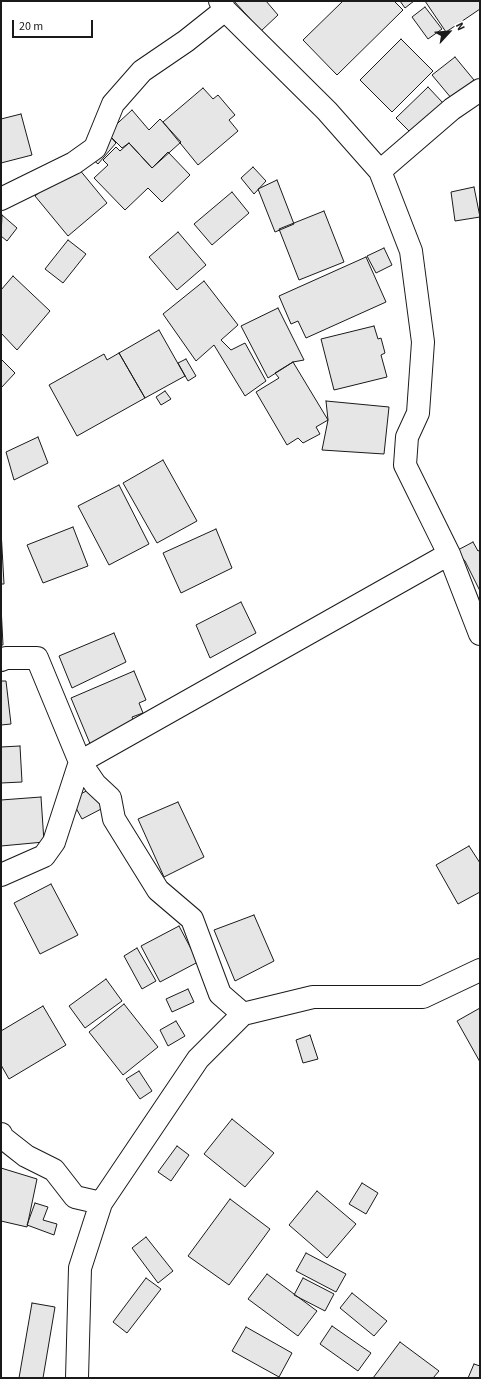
<!DOCTYPE html>
<html>
<head>
<meta charset="utf-8">
<style>
  body { margin:0 }
  #map { position:relative; width:481px; height:1379px; overflow:hidden; background:#fff; font-family:"Source Sans 3",sans-serif }
  canvas { display:block }
  .frame { position:absolute; inset:0; border:2px solid #1a1a1a; pointer-events:none }
  .north { position:absolute; left:429px; top:12px; width:40px; height:40px; -webkit-text-stroke:3px #fff; paint-order:stroke; rotate:64deg; font-size:11px; font-weight:700; line-height:16px; text-align:center; color:#1a1a1a }
  .north::after { content:''; display:block; margin:auto; width:14px; height:18px; background:#1a1a1a; clip-path:polygon(50% 0,100% 100%,50% 72%,0 100%) }
  .scale { position:absolute; left:12px; top:20px; width:81px; height:18px; box-sizing:border-box; border:2px solid #1a1a1a; border-top:0; padding-left:5px; font-size:12px; line-height:14px; white-space:nowrap; color:#1a1a1a; -webkit-text-stroke:3px #fff; paint-order:stroke }
</style>
</head>
<body>
<div id="map">
<canvas width="481" height="1379"></canvas>
<div class="frame"></div>
<div class="north">N</div>
<div class="scale">20 m</div>
</div>
<script>
const ctx = document.querySelector('canvas').getContext('2d');
ctx.lineJoin = 'round';
function fillPath(path, color) {
  ctx.fillStyle = color;
  ctx.fill(path, 'evenodd');
}
function shape(rows) {
  const path = new Path2D();
  for (const r of rows) {
    path.moveTo(r[0], r[1]);
    for (let i = 2; i < r.length; i += 2) path.lineTo(r[i], r[i + 1]);
  }
  return path;
}
function trace(path, color, width, dash) {
  ctx.strokeStyle = color;
  ctx.lineWidth = width;
  ctx.lineCap = dash ? 'butt' : 'round';
  ctx.setLineDash(dash || []);
  ctx.stroke(path);
}
const building = shape([
  [234,1,266,1,278,15,261,31,234,1],
  [343,1,394,1,403,10,337,75,303,40,343,1],
  [400,1,414,1,405,8,400,1],
  [425,1,480,1,480,9,446,32,425,1],
  [425,7,442,29,428,39,412,17,425,7],
  [401,39,433,71,392,112,360,80,401,39],
  [455,57,474,80,452,99,432,75,455,57],
  [428,87,443,103,411,133,396,118,428,87],
  [203,88,213,99,218,95,235,115,229,120,238,131,198,165,163,122,203,88],
  [132,110,149,130,160,119,181,142,152,168,129,143,122,148,107,133,132,110],
  [21,114,32,155,1,163,1,119,21,114],
  [107,133,116,143,98,164,82,150,107,133],
  [129,143,152,168,168,152,190,175,162,202,148,188,125,210,94,178,108,165,103,160,116,147,120,151,129,143],
  [74,163,107,203,68,236,35,196,74,163],
  [253,167,266,181,254,194,241,178,253,167],
  [277,180,294,224,275,232,258,189,277,180],
  [474,187,480,217,455,221,451,192,474,187],
  [232,192,249,213,212,245,194,224,232,192],
  [324,211,344,262,299,280,279,229,324,211],
  [2,215,17,228,7,241,1,236,2,215],
  [178,232,206,265,177,290,149,257,178,232],
  [68,240,86,254,63,283,45,269,68,240],
  [384,248,392,265,376,273,367,256,384,248],
  [366,257,386,302,306,338,298,321,291,324,279,296,366,257],
  [13,276,50,311,17,350,1,333,1,290,13,276],
  [204,281,238,325,221,340,231,350,245,343,266,381,245,396,214,345,196,361,163,314,204,281],
  [278,308,304,360,293,362,268,378,241,326,278,308],
  [374,326,378,339,381,338,385,353,381,355,387,377,334,390,321,339,374,326],
  [159,330,185,376,145,398,119,353,159,330],
  [119,353,145,398,77,436,49,385,104,354,107,360,119,353],
  [1,359,15,373,1,388,1,359],
  [186,359,196,376,188,381,178,363,186,359],
  [293,362,328,420,316,427,320,434,303,443,298,438,287,445,256,392,279,378,275,373,293,362],
  [165,391,171,399,161,405,156,397,165,391],
  [326,401,389,407,384,454,322,450,328,420,326,401],
  [38,437,48,463,14,480,6,452,38,437],
  [163,460,197,521,157,543,123,483,163,460],
  [119,485,149,544,109,565,78,506,119,485],
  [73,527,88,566,43,583,27,545,73,527],
  [216,529,232,568,181,593,163,553,216,529],
  [1,530,4,584,1,584,1,530],
  [473,542,478,551,480,550,480,591,465,561,456,551,473,542],
  [241,602,256,633,210,658,196,625,241,602],
  [1,606,3,645,1,645,1,606],
  [114,633,126,662,72,688,59,656,114,633],
  [134,671,146,700,139,703,143,713,132,717,134,722,91,746,71,698,134,671],
  [1,681,6,681,11,724,1,725,1,681],
  [20,746,22,782,1,783,1,747,20,746],
  [92,788,103,808,82,819,71,799,92,788],
  [41,797,44,842,1,846,1,800,41,797],
  [178,802,204,857,164,877,138,819,178,802],
  [469,846,480,863,480,892,458,904,436,865,469,846],
  [51,884,78,935,40,954,14,903,51,884],
  [254,915,274,961,235,981,214,930,254,915],
  [179,926,198,962,160,982,141,946,179,926],
  [137,948,156,981,142,989,124,956,137,948],
  [106,979,122,1001,85,1028,69,1006,106,979],
  [188,989,194,1002,172,1012,166,999,188,989],
  [124,1004,158,1047,123,1075,89,1032,124,1004],
  [43,1006,66,1045,9,1079,1,1065,1,1031,43,1006],
  [480,1008,480,1062,457,1021,480,1008],
  [176,1021,185,1036,168,1046,160,1030,176,1021],
  [310,1035,318,1059,303,1063,296,1040,310,1035],
  [139,1071,152,1091,140,1099,126,1079,139,1071],
  [232,1119,274,1153,245,1187,204,1154,232,1119],
  [177,1146,189,1155,171,1181,158,1172,177,1146],
  [1,1168,37,1179,27,1227,1,1221,1,1168],
  [362,1183,378,1193,366,1214,349,1204,362,1183],
  [317,1191,356,1224,327,1258,289,1225,317,1191],
  [230,1199,270,1229,229,1285,188,1256,230,1199],
  [35,1203,48,1207,43,1220,57,1224,54,1235,27,1225,35,1203],
  [146,1237,173,1271,158,1283,132,1248,146,1237],
  [306,1253,346,1274,336,1292,296,1271,306,1253],
  [267,1274,317,1311,298,1336,248,1299,267,1274],
  [146,1278,161,1289,127,1333,113,1322,146,1278],
  [303,1278,334,1294,325,1311,294,1295,303,1278],
  [352,1293,387,1321,374,1336,340,1308,352,1293],
  [32,1303,55,1307,43,1378,19,1378,32,1303],
  [332,1326,371,1353,358,1371,320,1344,332,1326],
  [246,1327,292,1353,279,1377,232,1351,246,1327],
  [400,1342,439,1371,433,1378,373,1378,400,1342],
  [474,1364,480,1366,480,1378,468,1378,474,1364]
]);
fillPath(building, '#e6e6e6');
trace(building, '#1a1a1a', 1);
const minor = shape([
  [220,1,225,10,327,111,380,171,411,251,423,342,418,413,407,437,405,465,449,554,480,634],
  [380,171,452,109,480,90],
  [1,199,74,163,95,148,113,104,142,71,186,41,225,10],
  [1,660,6,658,37,658,80,762,95,784,110,798,114,819,158,890,192,919,220,994,243,1014],
  [1,875,44,856,54,842,80,762,449,554],
  [1,1134,3,1138,26,1156,54,1170,75,1197,101,1203],
  [77,1378,80,1268,101,1203,198,1059,243,1014,313,997,423,997,480,970]
]);
trace(minor, '#1a1a1a', 24);
trace(minor, '#fff', 22);
</script>
</body>
</html>
